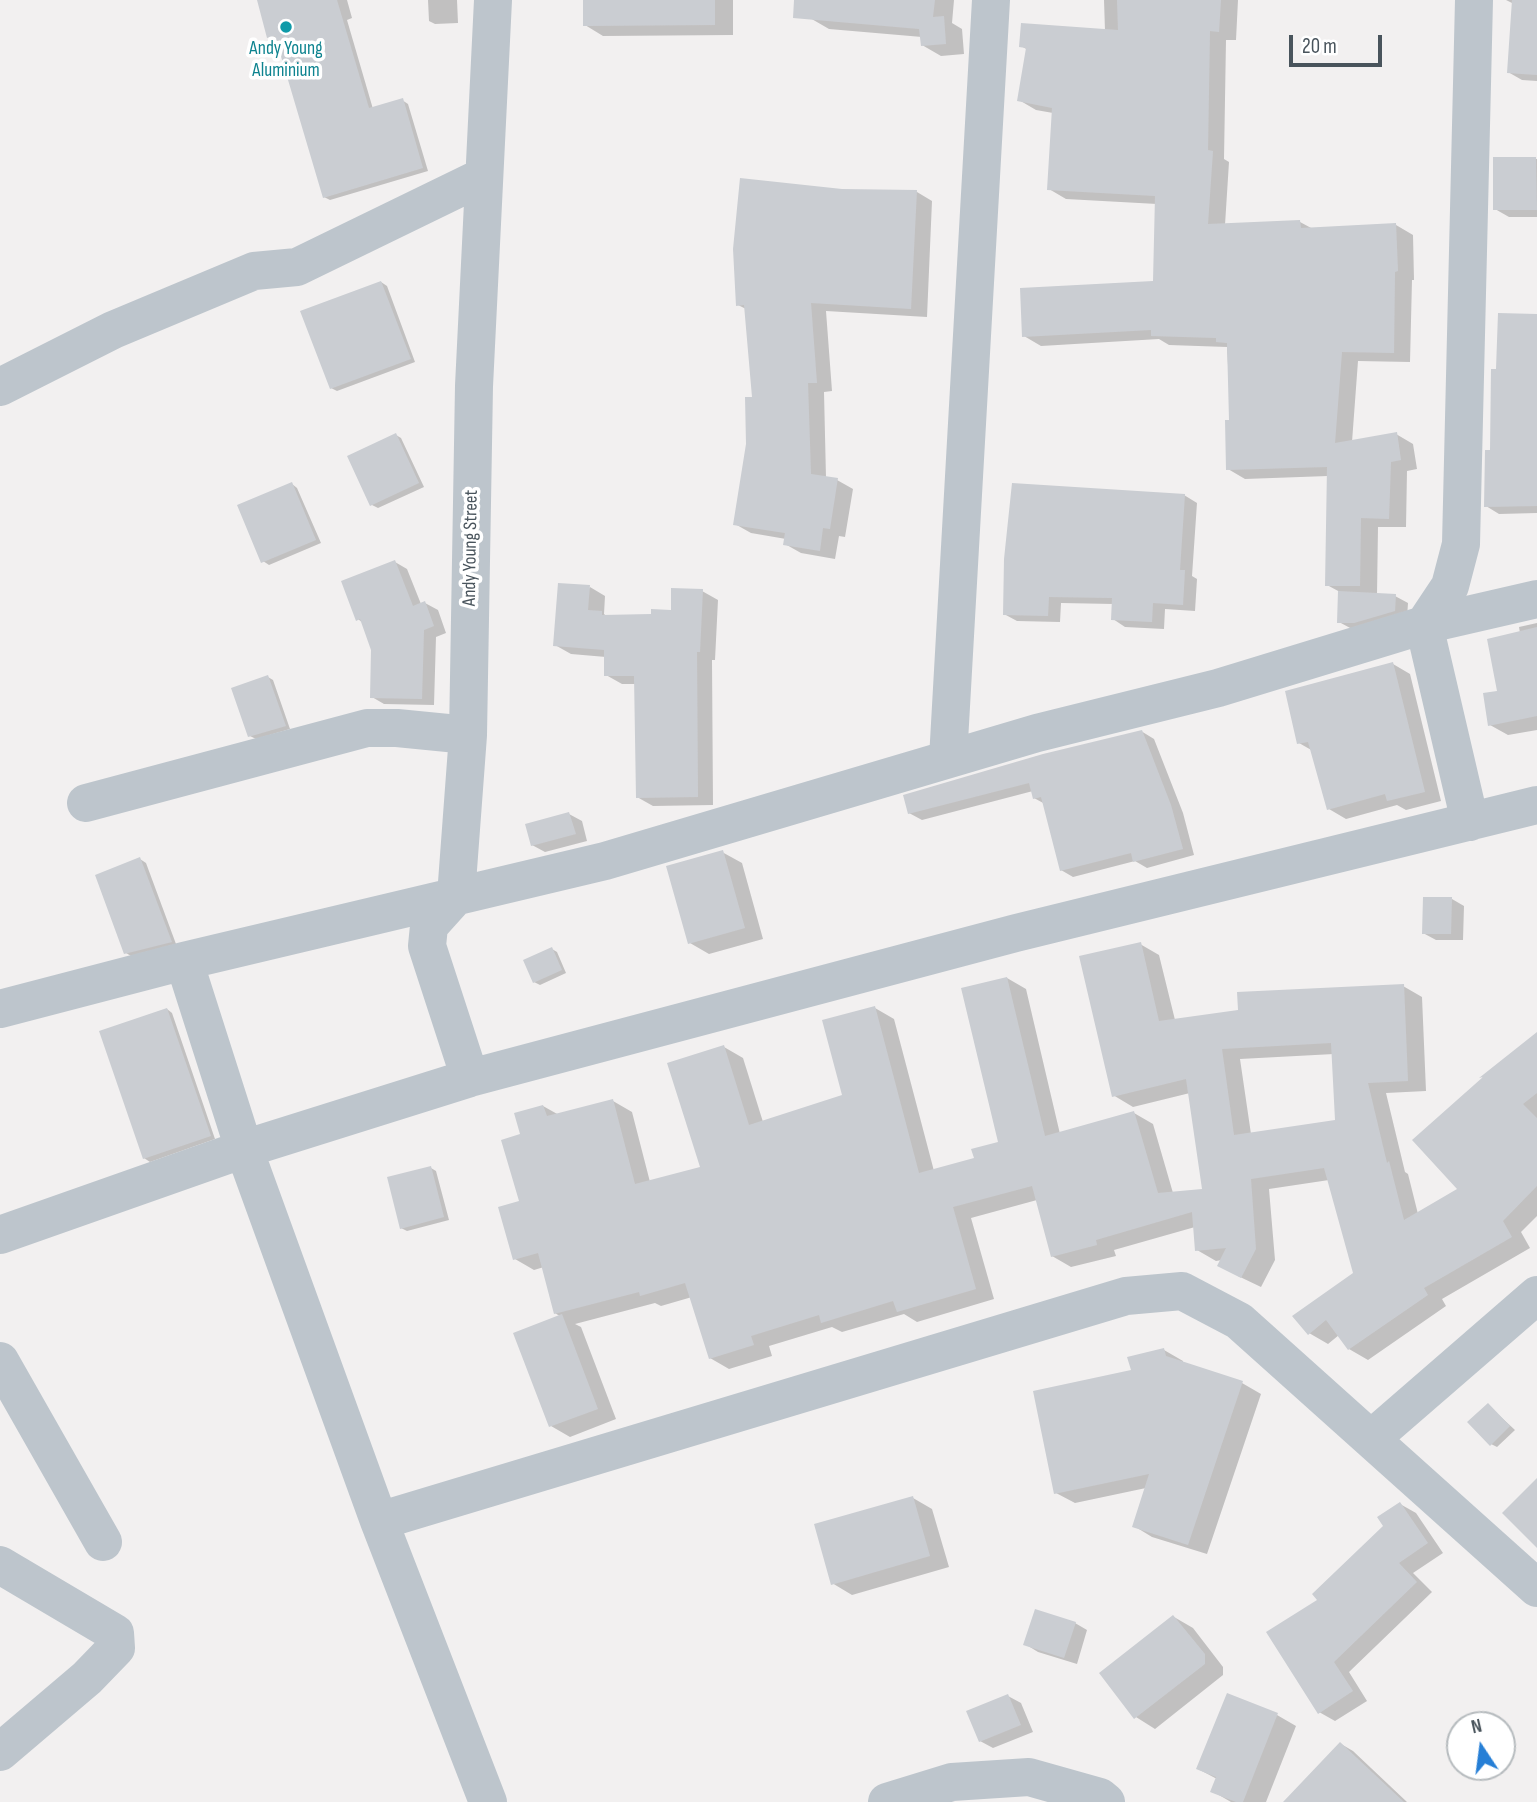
<!DOCTYPE html>
<html>
<head>
<meta charset="utf-8">
<style>
  body { margin:0 }
  #map { position:relative; width:1537px; height:1802px; overflow:hidden; background:#f2f0f0; font-family:"Sofia Sans Condensed",sans-serif }
  canvas { display:block }
  .north { position:absolute; left:1446px; top:1711px; width:70px; height:70px; box-sizing:border-box; background:#fff; border:2px solid #b6bbbe; border-radius:50%; rotate:347deg; font-size:19px; font-weight:700; line-height:28px; text-align:center; color:#49545c }
  .north::after { content:''; display:block; margin:auto; width:24px; height:32px; background:#267fd6; clip-path:polygon(50% 0,100% 100%,50% 72%,0 100%) }
  .scale { position:absolute; left:1289px; top:35px; width:93px; height:32px; box-sizing:border-box; border:4px solid #49545c; border-top:0; padding-left:9px; font-size:21px; line-height:24px; white-space:nowrap; color:#49545c; -webkit-text-stroke:5px #fff; paint-order:stroke }
</style>
</head>
<body>
<div id="map">
<canvas width="1537" height="1802"></canvas>
<div class="north">N</div>
<div class="scale">20 m</div>
</div>
<script>
const ctx = document.querySelector('canvas').getContext('2d');
ctx.lineJoin = 'round';
function fillPath(path, color) {
  ctx.fillStyle = color;
  ctx.fill(path, 'evenodd');
}
function shape(rows) {
  const path = new Path2D();
  for (const r of rows) {
    path.moveTo(r[0], r[1]);
    for (let i = 2; i < r.length; i += 2) path.lineTo(r[i], r[i + 1]);
  }
  return path;
}
function trace(path, color, width, dash) {
  ctx.strokeStyle = color;
  ctx.lineWidth = width;
  ctx.lineCap = dash ? 'butt' : 'round';
  ctx.setLineDash(dash || []);
  ctx.stroke(path);
}
function write(font, color, halo, rows, align = 'center') {
  ctx.font = font + ' "Sofia Sans Condensed",sans-serif';
  ctx.lineWidth = 7;
  ctx.setLineDash([]);
  ctx.textBaseline = 'middle';
  ctx.strokeStyle = halo;
  ctx.fillStyle = color;
  for (const [text, x, y, turn = 0] of rows) {
    ctx.save();
    ctx.translate(x, y);
    ctx.rotate((+turn || 0) * Math.PI / 180);
    ctx.textAlign = isNaN(turn) ? turn : align;
    if (halo) ctx.strokeText(text, 0, 0);
    ctx.fillText(text, 0, 0);
    ctx.restore();
  }
}
fillPath(shape([
  [258,0,347,0,352,18,347,20,373,109,402,100,408,104,428,171,330,200,324,197,278,40,269,37],
  [428,0,457,0,458,23,435,24,429,21],
  [585,0,733,0,733,35,603,36,585,25],
  [812,0,954,0,952,23,962,29,964,54,941,56,922,45,922,37,829,29,810,18],
  [1104,0,1238,0,1236,40,1226,40,1224,159,1229,162,1225,225,1300,222,1313,229,1396,225,1413,235,1414,280,1412,280,1410,362,1358,361,1352,442,1396,434,1413,444,1417,469,1407,471,1406,527,1378,527,1377,595,1395,596,1408,603,1407,618,1352,629,1339,622,1340,592,1327,585,1328,476,1245,479,1228,469,1231,422,1227,347,1169,345,1159,339,1041,346,1024,336,1154,282,1157,204,1066,199,1049,189,1053,113,1036,110,1019,100,1028,50,1021,46,1105,31],
  [1506,0,1537,0,1537,81,1522,80,1508,72,1514,4],
  [1495,159,1537,159,1537,217,1509,217,1495,209],
  [842,191,917,192,932,201,927,317,826,311,832,391,824,392,826,478,837,480,853,489,845,537,839,536,835,559,801,553,785,544,786,539,751,533,735,524,754,399,746,309,738,305],
  [381,282,387,286,415,362,337,391,331,388],
  [1537,316,1537,513,1499,514,1486,506,1498,370],
  [396,435,401,438,424,487,378,508,372,505],
  [292,484,297,488,321,543,269,565,263,561],
  [1184,495,1197,503,1192,576,1197,579,1195,611,1165,609,1164,629,1125,627,1113,619,1114,604,1061,603,1060,622,1017,621,1004,614],
  [395,562,407,569,421,604,425,603,438,610,446,633,436,637,434,705,384,704,372,697,373,650,363,623,358,619],
  [590,587,605,596,604,614,608,617,653,616,672,612,702,591,718,600,715,660,712,660,713,805,653,806,637,797,636,684,622,684,606,675,606,657,571,654,555,645],
  [1537,623,1537,730,1508,735,1490,725,1520,633,1519,627],
  [1393,664,1410,674,1441,801,1406,810,1397,805,1346,819,1329,809,1313,751,1299,743],
  [268,677,273,680,290,729,256,739,250,736],
  [1141,731,1154,739,1183,813,1194,855,1147,868,1135,861,1073,877,1061,870,1045,804,1034,798,1033,791,922,820,909,813],
  [569,814,582,821,587,841,545,852,532,845],
  [722,852,742,863,763,939,709,954,690,943],
  [140,859,146,863,176,944,131,956,126,953],
  [1452,899,1464,906,1463,940,1436,940,1423,933],
  [1140,944,1159,955,1175,1020,1403,986,1422,997,1426,1091,1386,1093,1405,1172,1408,1174,1418,1214,1459,1190,1484,1079,1482,1077,1537,1034,1537,1216,1521,1232,1530,1248,1442,1299,1446,1306,1368,1360,1349,1349,1339,1335,1328,1344,1309,1333,1355,1274,1329,1180,1269,1189,1275,1260,1261,1287,1238,1276,1222,1260,1216,1261,1197,1250,1195,1227,1114,1250,1116,1256,1071,1267,1052,1256,1037,1200,971,1218,994,1299,917,1322,904,1314,842,1332,832,1327,769,1346,772,1356,729,1369,710,1358,692,1297,661,1306,655,1303,575,1324,581,1327,616,1419,570,1437,551,1426,561,1317,555,1313,544,1267,534,1270,515,1259,521,1202,522,1136,543,1106,559,1115,613,1101,632,1112,650,1182,702,1168,724,1047,743,1058,763,1122,844,1097,875,1008,894,1019,934,1171,976,1159,1000,1143,1007,978,1026,989,1060,1134,1134,1113,1153,1124,1173,1193,1204,1190,1190,1093,1133,1107,1113,1095],
  [1334,1054,1337,1122,1251,1134,1240,1059],
  [552,949,557,952,566,973,540,985,534,982],
  [167,1009,172,1013,215,1139,150,1162,144,1158],
  [431,1168,436,1171,449,1220,407,1231,401,1228],
  [1164,1350,1183,1361,1183,1363,1242,1383,1261,1394,1207,1554,1152,1537,1134,1526,1146,1488,1075,1503,1056,1493,1133,1371],
  [1488,1405,1515,1430,1497,1447,1491,1444],
  [913,1498,932,1509,949,1567,852,1595,832,1583],
  [1400,1504,1416,1513,1443,1553,1413,1573,1432,1592,1349,1672,1367,1701,1335,1721,1319,1712,1320,1600,1385,1526],
  [1174,1617,1193,1628,1223,1667,1223,1675,1155,1729,1136,1717],
  [1075,1623,1087,1630,1077,1664,1038,1652,1025,1644],
  [1008,1696,1021,1703,1033,1732,993,1748,980,1741],
  [1228,1696,1277,1715,1296,1726,1266,1802,1231,1802,1212,1791,1217,1779,1198,1769],
  [1341,1744,1353,1751,1407,1802,1285,1802]
]), '#0003');
fillPath(shape([
  [257,0,337,0,369,108,403,98,423,168,323,198,275,36,267,38],
  [583,0,715,0,715,25,583,26],
  [794,0,935,0,933,17,944,16,946,44,921,46,919,29,793,18],
  [1117,0,1221,0,1219,32,1210,31,1208,150,1213,151,1208,224,1300,220,1301,228,1396,223,1398,271,1395,272,1394,353,1342,352,1335,443,1397,432,1401,460,1391,462,1389,519,1361,518,1360,586,1325,586,1327,467,1226,470,1225,420,1229,420,1227,343,1216,342,1216,338,1151,336,1151,330,1022,337,1020,288,1153,281,1155,196,1047,190,1052,108,1017,101,1026,48,1019,47,1021,23,1118,30],
  [1512,0,1537,0,1537,75,1507,73],
  [1493,157,1536,157,1537,210,1493,210],
  [740,178,842,189,917,190,911,309,811,303,817,383,808,383,811,474,838,478,830,529,823,528,820,551,783,545,785,533,733,525,746,444,745,397,752,397,744,305,736,306,733,249],
  [381,281,411,359,330,389,300,311],
  [1498,313,1537,314,1537,506,1484,507,1485,450,1490,450,1491,369,1496,369],
  [396,433,419,483,370,506,347,456],
  [292,482,316,540,261,563,237,505],
  [1012,483,1185,494,1180,570,1185,570,1183,605,1153,603,1152,622,1111,620,1112,598,1049,597,1048,616,1003,615,1004,559],
  [395,560,413,606,425,601,434,626,424,630,422,699,370,698,371,650,360,619,356,621,341,581],
  [558,583,590,585,588,610,602,611,602,615,651,614,651,609,671,610,671,588,703,589,700,652,697,652,698,797,636,798,634,676,604,676,604,650,553,646],
  [1338,591,1396,594,1395,611,1354,623,1337,623],
  [1537,627,1537,716,1488,726,1483,693,1497,691,1487,639],
  [1393,662,1425,792,1387,801,1385,794,1327,810,1308,742,1297,744,1285,691],
  [268,675,286,726,248,737,231,688],
  [1142,730,1171,805,1183,849,1133,862,1131,853,1060,871,1041,797,1033,799,1029,783,908,814,903,795,1043,754],
  [569,812,576,834,531,846,525,824],
  [723,850,745,928,688,944,666,866],
  [140,857,172,942,124,954,95,875],
  [1423,897,1452,897,1451,934,1422,934],
  [1141,942,1159,1021,1238,1010,1237,992,1404,984,1408,1081,1368,1083,1387,1163,1389,1161,1404,1220,1457,1189,1412,1140,1483,1077,1479,1078,1537,1032,1537,1093,1523,1104,1537,1118,1537,1186,1503,1221,1512,1237,1424,1288,1428,1295,1348,1350,1326,1320,1308,1335,1292,1316,1353,1273,1324,1168,1251,1179,1256,1249,1241,1278,1217,1266,1226,1248,1195,1251,1192,1212,1096,1240,1097,1245,1051,1257,1032,1186,953,1207,976,1289,897,1312,893,1301,821,1323,819,1315,751,1336,754,1345,709,1359,685,1283,640,1296,639,1292,554,1314,538,1253,513,1260,498,1207,519,1201,501,1140,520,1134,514,1113,543,1105,547,1116,613,1099,635,1184,700,1167,667,1063,724,1045,749,1125,842,1095,822,1020,875,1006,919,1173,974,1158,971,1149,998,1142,961,988,1007,977,1045,1136,1134,1111,1158,1193,1202,1189,1186,1079,1112,1097,1079,956],
  [1331,1043,1335,1120,1234,1135,1222,1049],
  [552,947,562,970,533,983,523,960],
  [167,1008,211,1136,143,1159,99,1031],
  [431,1166,444,1217,400,1229,387,1177],
  [562,1314,598,1409,549,1427,513,1333],
  [1164,1348,1166,1356,1243,1381,1188,1545,1132,1527,1149,1474,1054,1494,1033,1391,1131,1370,1127,1357],
  [1488,1403,1510,1426,1490,1446,1467,1422],
  [1537,1478,1537,1548,1502,1513],
  [913,1496,930,1556,831,1585,814,1524],
  [1400,1502,1428,1543,1399,1563,1417,1582,1334,1662,1353,1691,1318,1714,1266,1632,1317,1600,1312,1594,1383,1526,1377,1517],
  [1035,1609,1076,1622,1064,1658,1023,1645],
  [1173,1615,1205,1654,1205,1664,1134,1719,1099,1673],
  [1227,1693,1278,1713,1243,1802,1236,1802,1210,1792,1216,1777,1196,1769],
  [1008,1694,1021,1725,979,1742,966,1711],
  [1340,1742,1404,1802,1283,1802]
]), '#cacdd2');
trace(shape([
  [0,387,113,330,254,271,297,267,484,176],
  [948,759,991,0],
  [86,803,367,728,397,728,468,735],
  [1470,822,1424,625,1450,586,1461,544,1474,0],
  [184,961,244,1149,379,1521,488,1802],
  [0,1009,184,961,605,861,1037,733,1218,688,1424,625,1537,599],
  [470,1078,427,946,429,926,456,896,468,735,474,386,493,0],
  [0,1235,244,1149,470,1078,1016,933,1537,805],
  [0,1361,103,1542],
  [1371,1439,1537,1295],
  [379,1521,1126,1296,1182,1291,1239,1321,1537,1588],
  [0,1565,115,1633,116,1648,87,1678,0,1752],
  [887,1802,952,1782,1029,1777,1100,1797,1106,1802]
]), '#bdc5cc', 38);
for (const [x, y, r, color] of [
  [286,27,7,"#0f9aa8"]
]) {
  const dot = new Path2D();
  dot.arc(x, y, r, 0, 2 * Math.PI);
  ctx.fillStyle = color;
  ctx.fill(dot);
  trace(dot, '#fff', 2.5);
}
write('19px', '#0d838f', '#fff', [
  ["Andy Young",286,49],
  ["Aluminium",286,71]
]);
write('19px', '#49545c', '#fff', [
  ["Andy Young Street",471,548,-89]
]);
</script>
</body>
</html>
